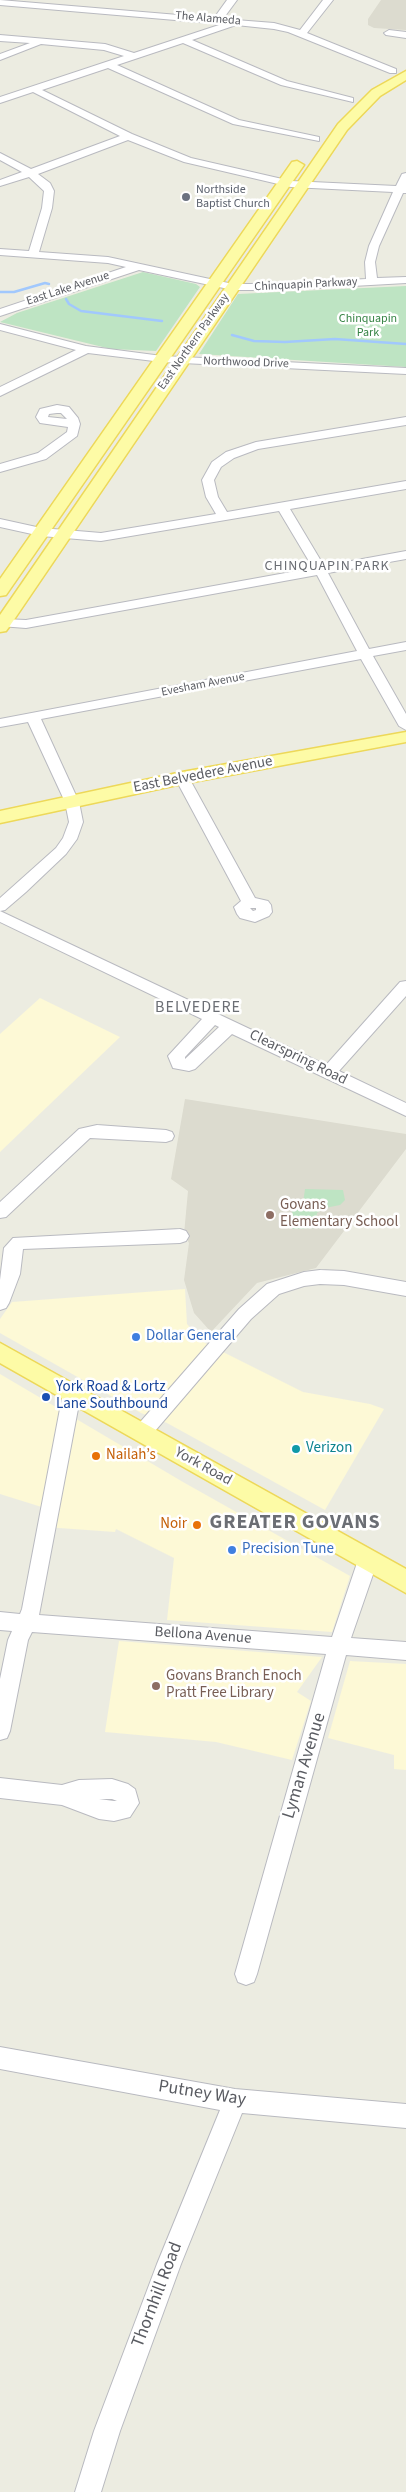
<!DOCTYPE html>
<html>
<head>
<meta charset="utf-8">
<style>
  body { margin:0 }
  canvas { display:block; background:#ecece1 }
</style>
</head>
<body>
<canvas width="406" height="2492"></canvas>
<script>
const ctx = document.querySelector('canvas').getContext('2d');
ctx.lineJoin = 'round';
function fillPath(path, color) {
  ctx.fillStyle = color;
  ctx.fill(path, 'evenodd');
}
function shape(rows) {
  const path = new Path2D();
  for (const r of rows) {
    path.moveTo(r[0], r[1]);
    for (let i = 2; i < r.length; i += 2) path.lineTo(r[i], r[i + 1]);
  }
  return path;
}
function trace(path, color, width, dash) {
  ctx.strokeStyle = color;
  ctx.lineWidth = width;
  ctx.lineCap = dash ? 'butt' : 'round';
  ctx.setLineDash(dash || []);
  ctx.stroke(path);
}
function write(font, color, halo, rows, align = 'center') {
  ctx.font = font + ' "Source Sans 3",sans-serif';
  ctx.lineWidth = 5;
  ctx.setLineDash([]);
  ctx.textBaseline = 'middle';
  ctx.strokeStyle = halo;
  ctx.fillStyle = color;
  for (const [text, x, y, turn = 0] of rows) {
    ctx.save();
    ctx.translate(x, y);
    ctx.rotate((+turn || 0) * Math.PI / 180);
    ctx.textAlign = isNaN(turn) ? turn : align;
    if (halo) ctx.strokeText(text, 0, 0);
    ctx.fillText(text, 0, 0);
    ctx.restore();
  }
}
fillPath(shape([
  [40,998,120,1037,0,1152,0,1034],
  [185,1289,187,1324,205,1343,303,1392,370,1404,384,1409,325,1510,167,1423,141,1413,0,1333,0,1319,12,1302],
  [0,1374,183,1482,350,1576,332,1632,167,1620,174,1558,116,1529,115,1532,45,1527,48,1509,0,1494],
  [119,1641,322,1657,297,1692,311,1701,292,1760,216,1742,105,1732],
  [350,1661,406,1664,406,1770,394,1769,394,1755,328,1738]
]), '#fdf9d6');
fillPath(shape([
  [381,0,406,0,406,30,374,28,368,25,368,19],
  [185,1099,406,1134,406,1149,316,1268,257,1283,211,1332,194,1313,184,1280,189,1243,184,1234,188,1191,171,1179]
]), '#dcdbcf');
fillPath(shape([
  [143,272,196,284,200,287,156,351,111,349,0,322,17,313],
  [406,286,406,367,199,354,238,294],
  [305,1189,343,1190,345,1200,340,1205,325,1208,317,1213,315,1228,293,1229,292,1208,303,1203]
]), '#bee4c3');
trace(shape([
  [0,292,14,292,45,283,49,284],
  [66,299,69,304,81,311,162,321],
  [232,335,254,341,285,342,335,339,406,344]
]), '#a1c8fd', 2.5);
const minor = shape([
  [0,0,214,18,227,0,237,0,223,19,274,23,300,30,323,0,333,0,307,33,396,69,396,73,390,73,288,32,274,29,236,25,192,40,287,81,353,98,353,102,281,85,183,43,117,65,239,120,319,137,319,141,233,124,108,68,42,90,132,134,191,158,291,181,396,186,402,174,406,173,406,193,403,193,379,246,375,262,377,278,406,277,406,283,282,290,233,290,139,270,0,316,0,309,126,267,108,263,0,255,0,249,29,251,42,208,44,191,29,177,0,186,0,180,22,172,0,160,0,153,31,169,120,136,33,92,0,103,0,97,124,56,104,50,41,44,0,60,0,54,30,43,0,41,0,35,105,44,134,53,222,24,0,5,0,0],
  [128,140,184,162,291,187,393,192,369,246,365,262,366,279,282,284,233,284,108,257,39,252,52,208,54,191,50,183,38,174,128,140],
  [389,30,406,32,406,38,386,35,384,33,389,30],
  [0,324,86,346,162,356,406,368,406,374,162,362,88,353,0,396,0,387,76,350,0,330,0,324],
  [57,405,69,407,78,418,80,424,77,436,46,459,0,472,0,464,38,453,67,432,68,427,40,423,36,417,40,409,57,405],
  [57,413,61,413,67,419,48,417,49,414,57,413],
  [406,417,406,425,258,449,234,458,221,467,214,480,218,497,227,512,406,481,406,489,290,509,324,566,406,551,406,559,328,573,369,649,406,642,406,650,373,656,406,714,406,730,399,726,361,659,41,719,79,802,83,822,77,839,66,854,26,892,5,910,0,911,0,898,56,848,63,838,69,822,65,802,28,722,0,727,0,719,357,651,317,575,26,628,0,626,0,620,3,619,26,620,313,568,279,511,101,541,41,536,0,527,0,519,41,528,101,533,216,514,206,497,202,480,212,462,226,452,256,442,406,417],
  [182,774,189,778,255,898,268,901,271,905,272,912,269,916,255,922,240,918,237,914,234,907,241,901,175,778,182,774],
  [250,908,256,908,256,910,253,911,250,908],
  [0,911,326,1065,400,982,406,981,406,996,339,1071,406,1103,406,1116,232,1034,195,1069,189,1071,173,1068,168,1056,202,1019,0,922,0,911],
  [215,1025,219,1027,185,1059,185,1057,215,1025],
  [97,1125,166,1130,172,1132,174,1136,172,1140,166,1142,90,1138,6,1217,0,1218,0,1202,79,1129,97,1125],
  [180,1229,186,1231,189,1236,186,1241,180,1243,23,1249,20,1274,9,1303,6,1308,0,1310,0,1280,4,1248,13,1238,180,1229],
  [320,1270,344,1271,406,1282,406,1296,344,1285,320,1284,304,1286,279,1294,251,1319,149,1438,142,1441,135,1438,133,1433,135,1428,239,1309,267,1284,304,1272,320,1270],
  [72,1386,79,1388,81,1393,39,1615,332,1637,358,1560,361,1554,368,1552,375,1554,378,1560,351,1638,406,1642,406,1660,346,1655,257,1974,254,1982,246,1985,238,1982,235,1974,326,1654,32,1632,28,1640,10,1731,7,1738,0,1740,0,1679,8,1640,12,1631,0,1630,0,1612,20,1614,22,1609,63,1393,65,1388,72,1386],
  [0,1778,62,1785,79,1780,112,1779,128,1784,135,1789,139,1803,130,1817,114,1821,99,1819,62,1805,0,1798,0,1778],
  [99,1799,112,1799,117,1801,114,1801,99,1799],
  [0,2047,235,2089,406,2104,406,2128,242,2113,181,2264,120,2431,101,2492,75,2492,94,2431,157,2264,220,2110,0,2069,0,2047]
]);
const major = shape([
  [406,71,406,80,380,96,347,130,9,627,6,631,0,632,0,615,338,124,372,90,406,71],
  [297,161,304,165,6,595,0,596,0,579,292,162,297,161],
  [406,732,406,742,182,784,0,823,0,811,182,772,406,732],
  [0,1343,406,1569,406,1593,0,1363,0,1343]
]);
trace(minor, '#b9bac0', 2);
trace(major, '#edd859', 3);
fillPath(minor, '#fff');
fillPath(major, '#fdfba6');
for (const [x, y, r, color] of [
  [186,197,5,"#6b7280"],
  [270,1215,5,"#8d6e63"],
  [136,1337,5,"#3f7fe0"],
  [46,1397,5,"#1a4fb4"],
  [296,1449,5,"#0f9aa8"],
  [96,1456,5,"#e8710a"],
  [197,1525,5,"#e8710a"],
  [232,1550,5,"#3f7fe0"],
  [156,1686,5,"#8d6e63"]
]) {
  const dot = new Path2D();
  dot.arc(x, y, r, 0, 2 * Math.PI);
  ctx.fillStyle = color;
  ctx.fill(dot);
  trace(dot, '#fff', 2);
}
write('12px', '#5a5c62', '#fff', [
  ["The Alameda",208,19,5],
  ["Chinquapin Parkway",306,285,-3],
  ["East Lake Avenue",68,289,-18],
  ["East Northern Parkway",194,342,-55],
  ["Northwood Drive",246,363,2],
  ["Evesham Avenue",203,685,-11]
]);
write('12px', '#5b616d', '#fff', [
  ["Northside",196,190],
  ["Baptist Church",196,204]
], 'left');
write('12px', '#378445', '#fff', [
  ["Chinquapin",368,319],
  ["Park",368,333]
]);
ctx.letterSpacing = '1px';
write('14px', '#6b6e74', '#fff', [
  ["CHINQUAPIN PARK",327,567]
]);
ctx.letterSpacing = '0px';
write('15px', '#5a5c62', '#fff', [
  ["East Belvedere Avenue",203,775,-11],
  ["Clearspring Road",298,1058,26],
  ["York Road",203,1467,29],
  ["Bellona Avenue",203,1636,4]
]);
write('15px', '#785e54', '#fff', [
  ["Govans",280,1206],
  ["Elementary School",280,1223],
  ["Govans Branch Enoch",166,1677],
  ["Pratt Free Library",166,1694]
], 'left');
write('15px', '#366cbe', '#fff', [
  ["Dollar General",146,1337],
  ["Precision Tune",242,1550]
], 'left');
write('15px', '#164399', '#fff', [
  ["York Road & Lortz",56,1388],
  ["Lane Southbound",56,1405]
], 'left');
write('15px', '#0d838f', '#fff', [
  ["Verizon",306,1449]
], 'left');
write('15px', '#c56008', '#fff', [
  ["Nailah’s",106,1456],
  ["Noir",187,1525,"right"]
], 'left');
ctx.letterSpacing = '1px';
write('16px', '#6b6e74', '#fff', [
  ["BELVEDERE",198,1008]
]);
ctx.letterSpacing = '0px';
write('18px', '#5a5c62', '#fff', [
  ["Lyman Avenue",305,1766,-73],
  ["Putney Way",202,2094,9],
  ["Thornhill Road",158,2295,-69]
]);
ctx.letterSpacing = '1px';
write('bold 20px', '#6b6e74', '#fff', [
  ["GREATER GOVANS",295,1524]
]);
ctx.letterSpacing = '0px';
</script>
</body>
</html>
